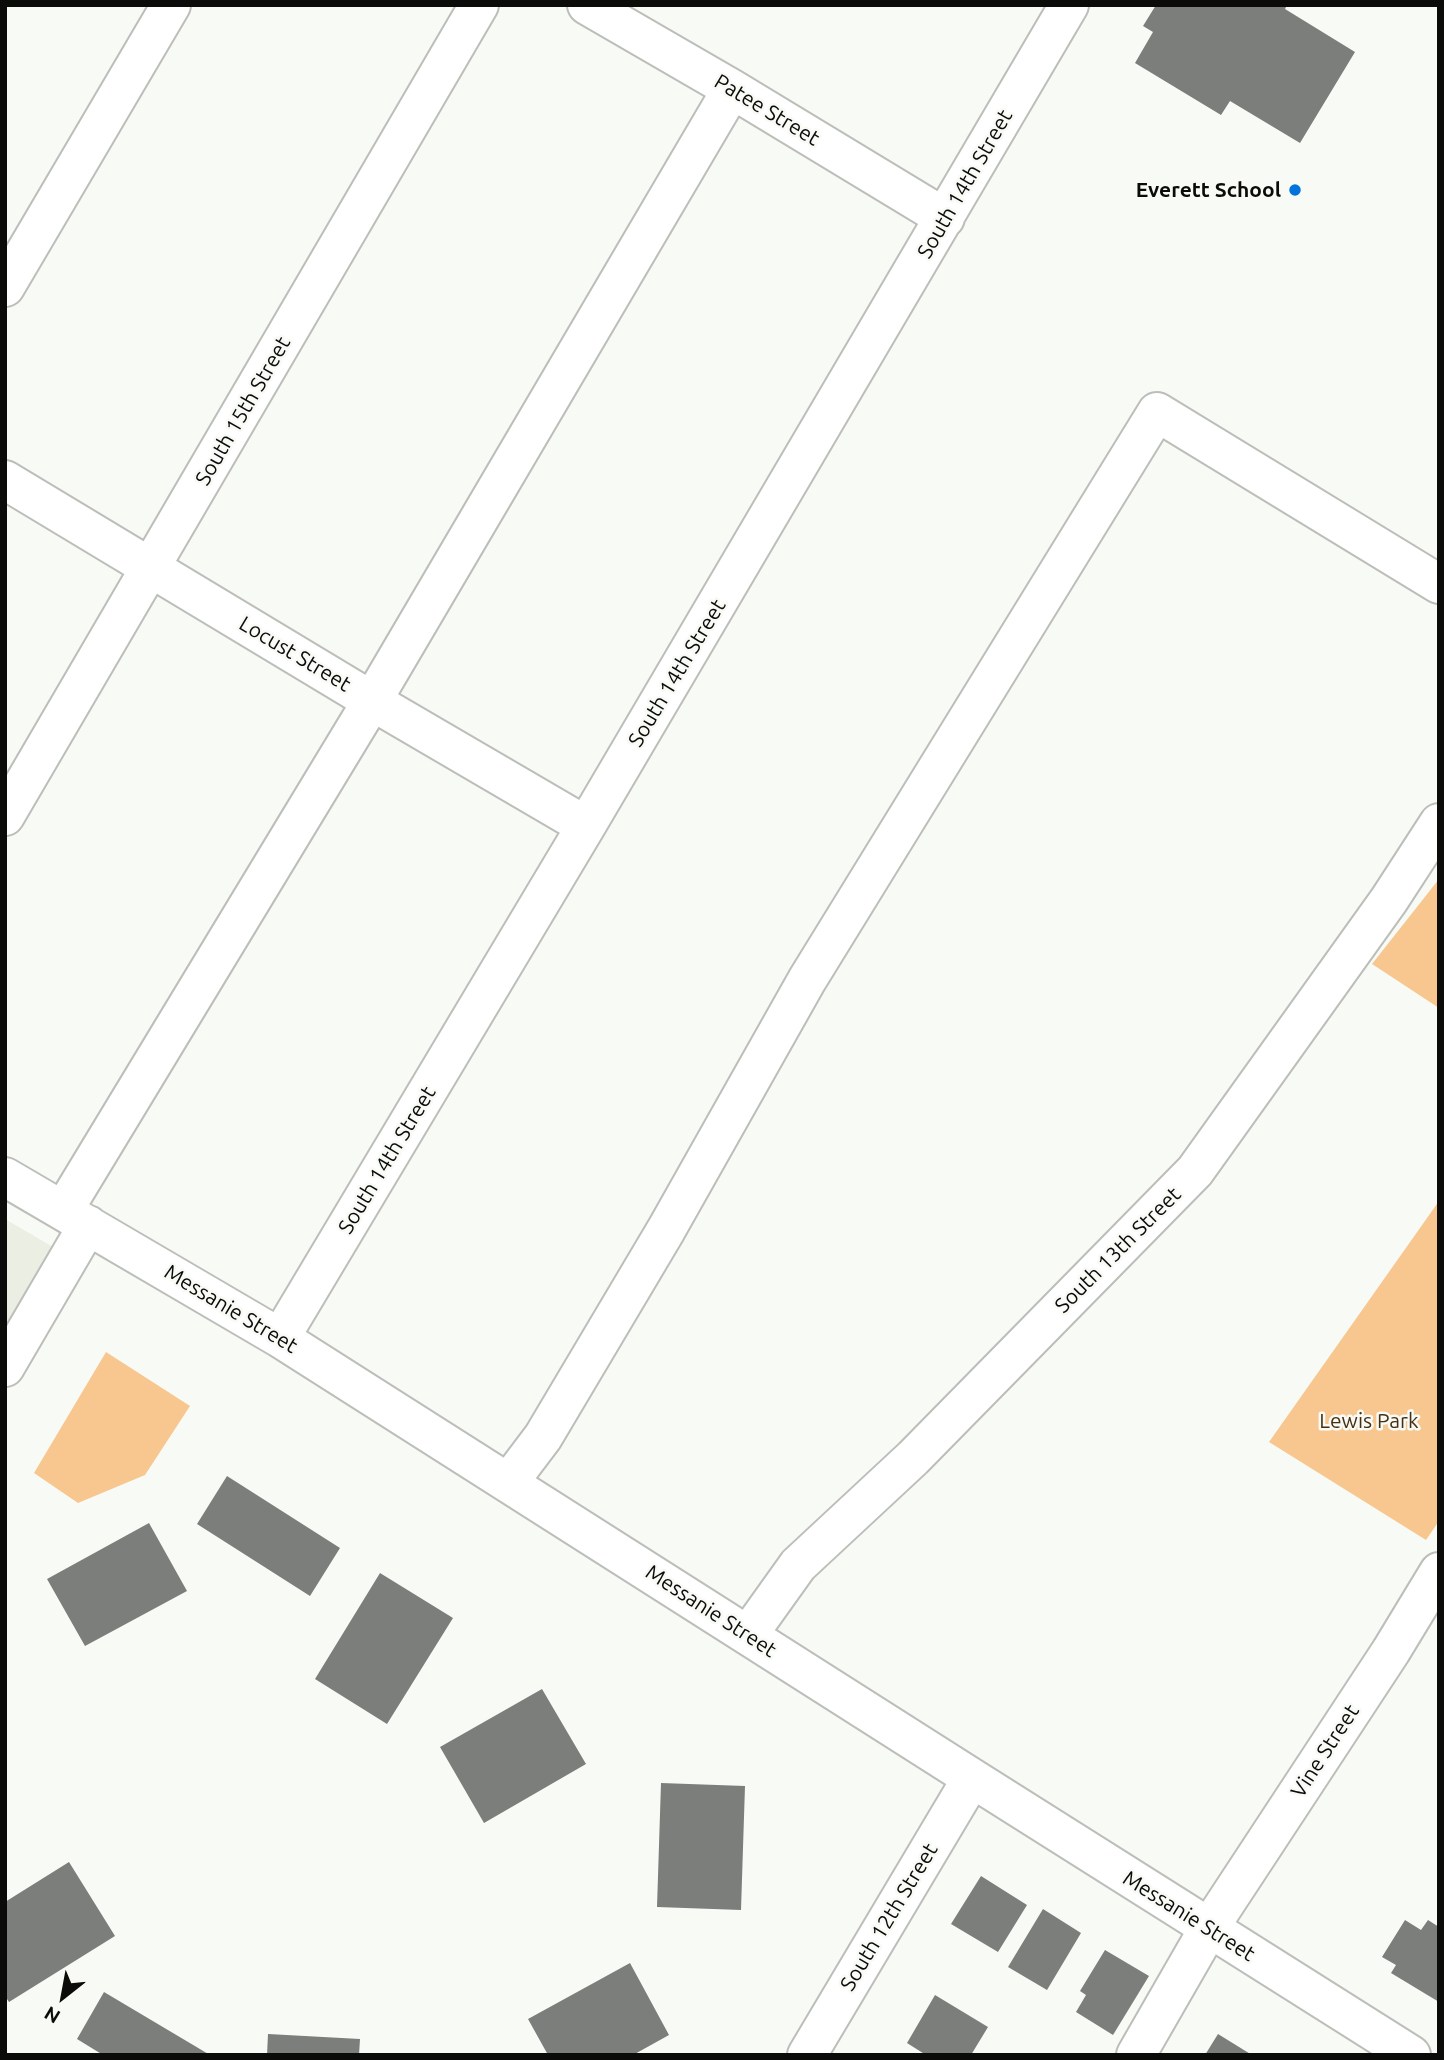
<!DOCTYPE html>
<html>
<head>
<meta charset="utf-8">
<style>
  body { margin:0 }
  #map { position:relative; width:1444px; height:2060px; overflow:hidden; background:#f8faf5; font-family:Ubuntu,sans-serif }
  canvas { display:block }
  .frame { position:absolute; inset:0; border:7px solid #0b0c0a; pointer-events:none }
  .north { position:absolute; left:28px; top:1962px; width:70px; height:70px; -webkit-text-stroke:5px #f8faf5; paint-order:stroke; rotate:211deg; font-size:19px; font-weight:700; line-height:28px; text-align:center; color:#0b0c0a }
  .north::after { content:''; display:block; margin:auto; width:24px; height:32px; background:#0b0c0a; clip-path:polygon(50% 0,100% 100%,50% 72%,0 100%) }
</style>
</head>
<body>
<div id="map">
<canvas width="1444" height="2060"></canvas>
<div class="frame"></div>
<div class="north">N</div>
</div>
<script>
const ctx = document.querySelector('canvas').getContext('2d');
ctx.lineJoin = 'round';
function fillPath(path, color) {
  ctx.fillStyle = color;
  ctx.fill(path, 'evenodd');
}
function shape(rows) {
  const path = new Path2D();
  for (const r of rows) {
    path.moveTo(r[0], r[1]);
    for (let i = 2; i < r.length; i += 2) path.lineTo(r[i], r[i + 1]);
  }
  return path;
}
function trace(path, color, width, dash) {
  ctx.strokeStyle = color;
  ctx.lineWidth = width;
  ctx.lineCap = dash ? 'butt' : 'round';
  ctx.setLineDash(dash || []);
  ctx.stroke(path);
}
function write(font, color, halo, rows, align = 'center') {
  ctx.font = font + ' Ubuntu,sans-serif';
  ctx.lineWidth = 5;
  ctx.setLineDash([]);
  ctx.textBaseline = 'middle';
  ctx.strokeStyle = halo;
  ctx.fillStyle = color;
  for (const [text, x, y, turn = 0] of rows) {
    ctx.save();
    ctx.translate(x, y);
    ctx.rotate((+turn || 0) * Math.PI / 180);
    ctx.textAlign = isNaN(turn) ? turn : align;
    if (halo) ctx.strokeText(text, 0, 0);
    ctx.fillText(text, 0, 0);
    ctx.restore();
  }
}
fillPath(shape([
  [5,1219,60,1251,5,1344]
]), '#eaeee3');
fillPath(shape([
  [1439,879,1439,1008,1372,964],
  [1439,1201,1439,1521,1426,1540,1269,1442],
  [106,1352,190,1406,145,1475,78,1503,34,1473]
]), '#f8c790');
fillPath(shape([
  [1156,5,1287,5,1285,9,1355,52,1300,143,1230,101,1221,115,1135,63,1153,32,1143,26],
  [227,1476,340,1548,310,1596,197,1524],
  [149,1523,187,1591,85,1646,47,1579],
  [380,1573,453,1618,387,1724,315,1679],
  [542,1689,586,1764,484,1823,440,1747],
  [661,1783,745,1786,741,1910,657,1907],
  [69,1862,115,1936,9,2002,5,1996,5,1902],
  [981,1876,1027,1905,998,1952,951,1924],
  [1043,1909,1081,1933,1047,1990,1008,1967],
  [1405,1920,1421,1930,1428,1920,1439,1927,1439,2002,1391,1973,1396,1965,1382,1957],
  [1105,1950,1149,1976,1113,2035,1076,2012,1086,1995,1080,1991],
  [630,1963,669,2035,633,2055,548,2055,528,2019],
  [104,1992,210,2055,103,2055,77,2039],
  [935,1995,988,2027,971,2055,926,2055,907,2043],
  [268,2034,360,2039,359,2055,267,2055],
  [1218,2034,1252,2055,1205,2055]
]), '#7b7e7b');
const minor = shape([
  [587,5,732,89,945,218],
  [5,287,171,5],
  [5,480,372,701,586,826],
  [5,816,479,5],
  [5,1177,280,1338,972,1778,1411,2055],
  [63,1211,372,701,732,89],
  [280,1338,586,826,1069,5],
  [5,1367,88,1225],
  [509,1482,543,1437,666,1230,807,980,1157,412,1439,584],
  [748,1635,798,1565,913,1458,1195,1171,1389,900,1439,823],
  [807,2055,972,1778],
  [1136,2055,1209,1928,1391,1651,1439,1572]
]);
trace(minor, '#bcbeb9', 42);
trace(minor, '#fff', 38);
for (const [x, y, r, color] of [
  [1295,190,7,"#0473db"]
]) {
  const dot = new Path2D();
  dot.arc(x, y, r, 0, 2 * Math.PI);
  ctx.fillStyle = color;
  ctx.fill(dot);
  trace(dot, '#f8faf5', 2.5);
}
write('21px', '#0b0c0a', '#f8faf5', [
  ["Patee Street",767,110,31],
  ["South 14th Street",965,184,-60],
  ["South 15th Street",243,411,-60],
  ["Locust Street",295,654,31],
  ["South 14th Street",677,673,-59],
  ["South 14th Street",387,1160,-59],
  ["South 13th Street",1118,1250,-45],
  ["Messanie Street",231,1309,31],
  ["Messanie Street",711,1611,33],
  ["Vine Street",1325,1751,-57],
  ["Messanie Street",1189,1916,32],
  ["South 12th Street",889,1917,-59]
]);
write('bold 21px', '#0b0c0a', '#f8faf5', [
  ["Everett School",1281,190]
], 'right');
write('21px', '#473012', '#f8faf5', [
  ["Lewis Park",1369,1421]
]);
</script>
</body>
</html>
